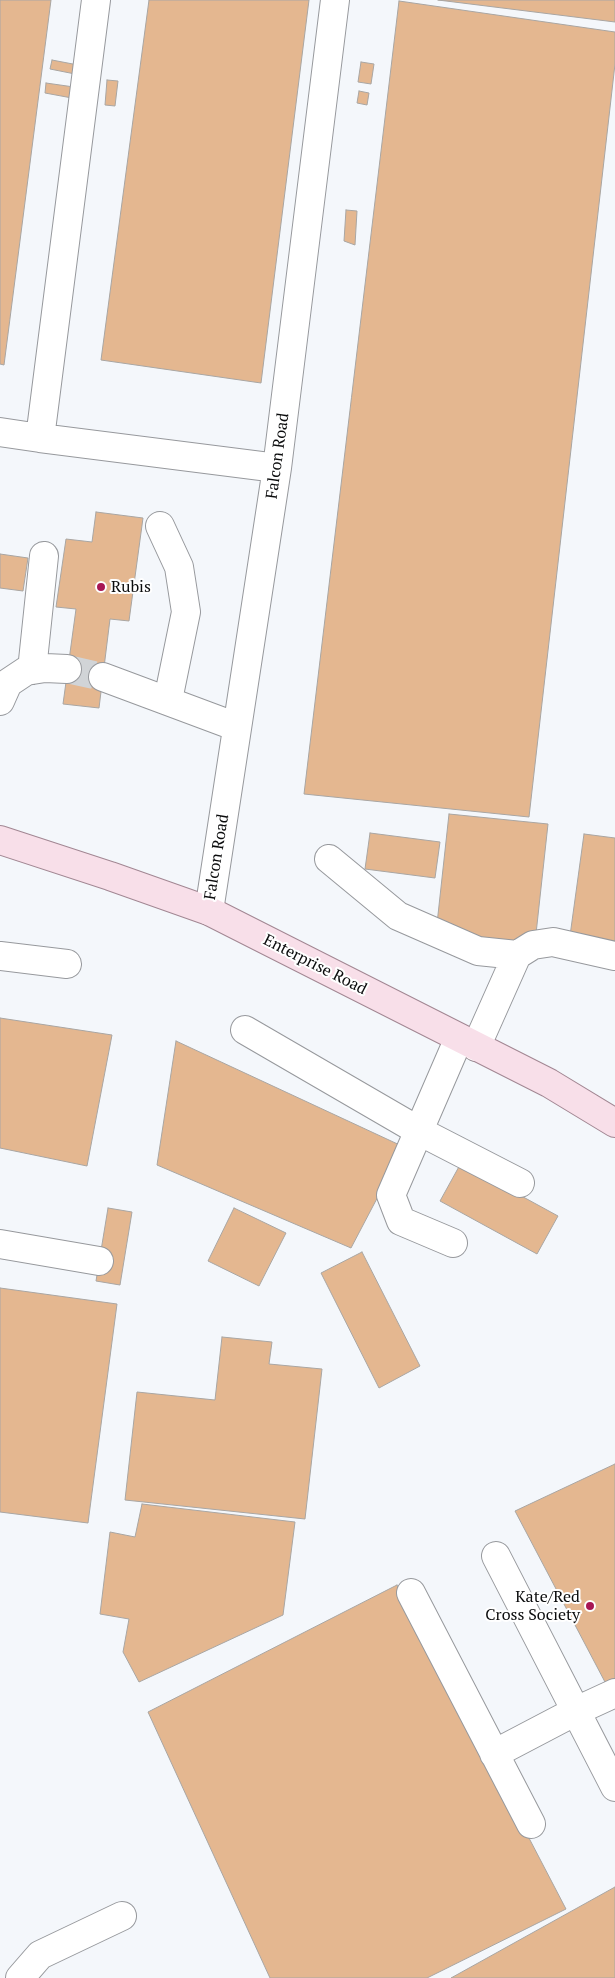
<!DOCTYPE html>
<html>
<head>
<meta charset="utf-8">
<style>
  body { margin:0 }
  canvas { display:block; background:#f4f7fb }
</style>
</head>
<body>
<canvas width="615" height="1978"></canvas>
<script>
const ctx = document.querySelector('canvas').getContext('2d');
ctx.lineJoin = 'round';
function fillPath(path, color) {
  ctx.fillStyle = color;
  ctx.fill(path, 'evenodd');
}
function shape(rows) {
  const path = new Path2D();
  for (const r of rows) {
    path.moveTo(r[0], r[1]);
    for (let i = 2; i < r.length; i += 2) path.lineTo(r[i], r[i + 1]);
  }
  return path;
}
function trace(path, color, width, dash) {
  ctx.strokeStyle = color;
  ctx.lineWidth = width;
  ctx.lineCap = dash ? 'butt' : 'round';
  ctx.setLineDash(dash || []);
  ctx.stroke(path);
}
function write(font, color, halo, rows, align = 'center') {
  ctx.font = font + ' "PT Serif",serif';
  ctx.lineWidth = 4;
  ctx.setLineDash([]);
  ctx.textBaseline = 'middle';
  ctx.strokeStyle = halo;
  ctx.fillStyle = color;
  for (const [text, x, y, turn = 0] of rows) {
    ctx.save();
    ctx.translate(x, y);
    ctx.rotate((+turn || 0) * Math.PI / 180);
    ctx.textAlign = isNaN(turn) ? turn : align;
    if (halo) ctx.strokeText(text, 0, 0);
    ctx.fillText(text, 0, 0);
    ctx.restore();
  }
}
const building = shape([
  [0,0,51,0,4,365,0,364,0,0],
  [149,0,309,0,261,383,101,360,149,0],
  [438,0,615,0,615,22,438,0],
  [399,1,615,32,615,64,529,817,304,794,399,1],
  [52,60,78,65,75,74,50,69,52,60],
  [361,62,374,64,371,84,358,82,361,62],
  [107,80,118,81,115,106,105,105,107,80],
  [46,83,74,87,72,98,45,93,46,83],
  [359,91,369,93,367,105,357,103,359,91],
  [346,210,357,211,355,245,344,241,346,210],
  [96,512,143,518,129,621,110,619,99,708,63,704,76,609,56,607,66,539,92,542,96,512],
  [0,554,28,558,23,591,0,588,0,554],
  [449,814,548,824,535,943,436,933,449,814],
  [370,833,440,842,435,878,365,869,370,833],
  [584,834,615,838,615,949,569,943,584,834],
  [0,1018,112,1035,87,1166,0,1148,0,1018],
  [176,1041,404,1147,351,1248,157,1165,176,1041],
  [461,1163,558,1216,537,1254,440,1201,461,1163],
  [108,1208,132,1212,120,1285,96,1281,108,1208],
  [234,1208,286,1233,259,1286,208,1261,234,1208],
  [362,1252,420,1366,379,1388,321,1273,362,1252],
  [0,1288,117,1304,88,1523,0,1512,0,1288],
  [222,1337,272,1342,269,1364,322,1369,305,1519,125,1500,137,1392,215,1400,222,1337],
  [615,1464,615,1701,515,1511,615,1464],
  [142,1504,295,1522,283,1615,139,1682,123,1652,129,1619,100,1614,110,1532,135,1537,142,1504],
  [397,1585,566,1909,427,1978,270,1978,148,1712,397,1585],
  [615,1887,615,1978,451,1978,615,1887]
]);
fillPath(building, '#e4b790');
trace(building, '#a9a6a3', 1);
trace(shape([
  [67,669,103,677]
]), '#d1d4d7', 28, [28, 14]);
const minor = shape([
  [96,0,40,438,277,468],
  [0,432,40,438],
  [160,526,179,567,186,612,168,700],
  [32,670,44,556],
  [103,677,237,727],
  [0,701,8,683,26,671,45,668,67,669],
  [329,859,398,916,478,951,517,955],
  [209,911,277,468,335,0],
  [0,956,67,964],
  [245,1030,419,1131,520,1183],
  [476,1047,517,955,533,945,553,942,615,956],
  [453,1243,401,1221,391,1195,459,1038],
  [0,1244,99,1261],
  [496,1556,615,1787],
  [411,1593,531,1824],
  [494,1754,576,1711,615,1693],
  [20,1978,40,1955,122,1916]
]);
const major = shape([
  [0,840,110,876,209,911,549,1083,615,1123]
]);
trace(minor, '#97999d', 30);
trace(major, '#a28793', 30);
trace(minor, '#fff', 28);
trace(major, '#f8dfe9', 28);
for (const [x, y, r, color] of [
  [101,587,5,"#a71654"],
  [590,1606,5,"#a71654"]
]) {
  const dot = new Path2D();
  dot.arc(x, y, r, 0, 2 * Math.PI);
  ctx.fillStyle = color;
  ctx.fill(dot);
  trace(dot, '#fff', 2);
}
write('16px', '#0b0c0d', '#fff', [
  ["Falcon Road",278,456,-82],
  ["Falcon Road",217,857,-81],
  ["Enterprise Road",315,965,27]
]);
write('16px', '#0b0c0d', '#fff', [
  ["Rubis",111,587],
  ["Kate/Red",580,1597,"right"],
  ["Cross Society",580,1615,"right"]
], 'left');
</script>
</body>
</html>
